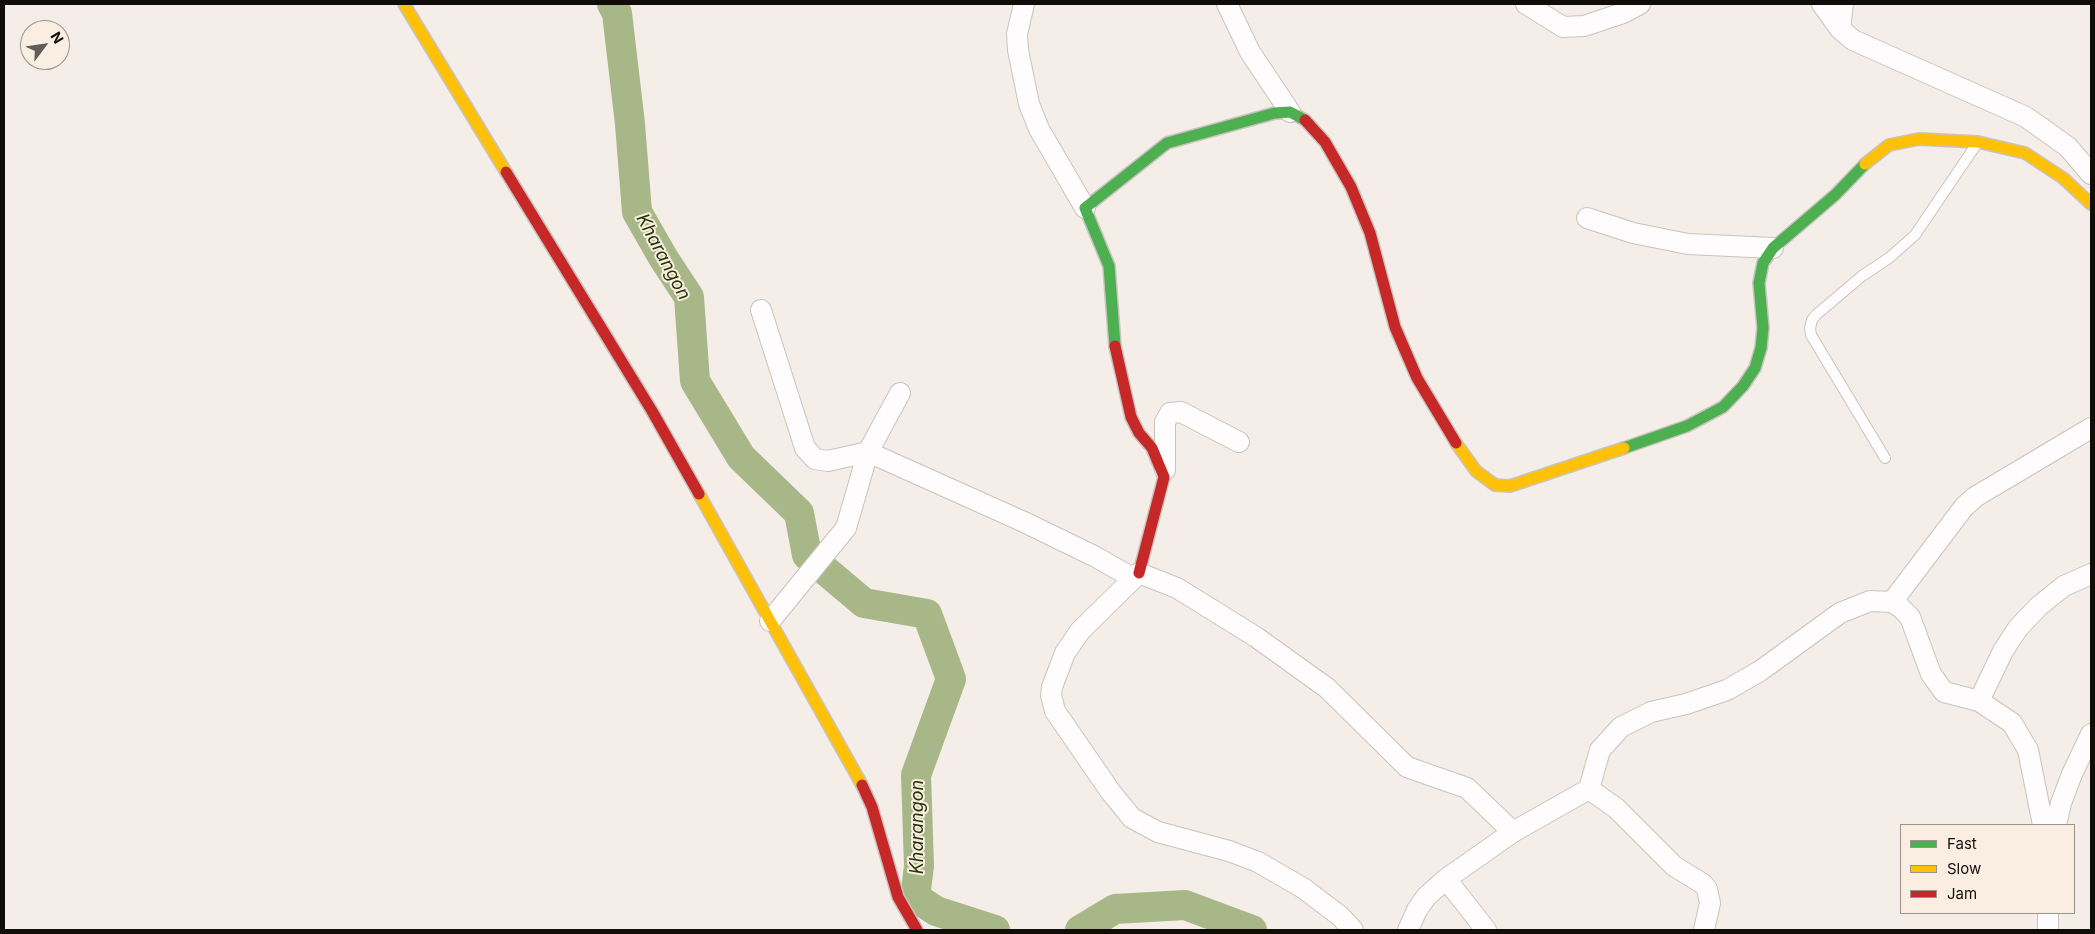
<!DOCTYPE html>
<html>
<head>
<meta charset="utf-8">
<style>
  body { margin:0 }
  #map { position:relative; width:2095px; height:934px; overflow:hidden; background:#f5eee8; font-family:Inter,sans-serif }
  canvas { display:block }
  .frame { position:absolute; inset:0; border:5px solid #100d09; pointer-events:none }
  .legend { position:absolute; left:1900px; top:824px; width:175px; height:90px; box-sizing:border-box; background:#faeee3; border:1px solid #9c948c; margin:0; padding:6px 9px; list-style:none; font-size:15px; color:#100d09 }
  .legend li { display:flex; align-items:center; gap:10px; height:25px }
  .legend b { width:25px; border:1px solid #9c948c }
  .north { position:absolute; left:20px; top:20px; width:50px; height:50px; box-sizing:border-box; background:#faeee3; border:1px solid #9c948c; border-radius:50%; rotate:59deg; font-size:14px; font-weight:700; line-height:20px; text-align:center; color:#100d09 }
  .north::after { content:''; display:block; margin:auto; width:18px; height:22px; background:#605c57; clip-path:polygon(50% 0,100% 100%,50% 72%,0 100%) }
</style>
</head>
<body>
<div id="map">
<canvas width="2095" height="934"></canvas>
<div class="frame"></div>
<ul class="legend">
<li><b style="height:6px;background:#4caf50"></b>Fast</li>
<li><b style="height:6px;background:#ffc107"></b>Slow</li>
<li><b style="height:6px;background:#c62828"></b>Jam</li>
</ul>
<div class="north">N</div>
</div>
<script>
const ctx = document.querySelector('canvas').getContext('2d');
ctx.lineJoin = 'round';
function shape(rows) {
  const path = new Path2D();
  for (const r of rows) {
    path.moveTo(r[0], r[1]);
    for (let i = 2; i < r.length; i += 2) path.lineTo(r[i], r[i + 1]);
  }
  return path;
}
function trace(path, color, width, dash) {
  ctx.strokeStyle = color;
  ctx.lineWidth = width;
  ctx.lineCap = dash ? 'butt' : 'round';
  ctx.setLineDash(dash || []);
  ctx.stroke(path);
}
function write(font, color, halo, rows, align = 'center') {
  ctx.font = font + ' Inter,sans-serif';
  ctx.lineWidth = 4;
  ctx.setLineDash([]);
  ctx.textBaseline = 'middle';
  ctx.strokeStyle = halo;
  ctx.fillStyle = color;
  for (const [text, x, y, turn = 0] of rows) {
    ctx.save();
    ctx.translate(x, y);
    ctx.rotate((+turn || 0) * Math.PI / 180);
    ctx.textAlign = isNaN(turn) ? turn : align;
    if (halo) ctx.strokeText(text, 0, 0);
    ctx.fillText(text, 0, 0);
    ctx.restore();
  }
}
trace(shape([
  [612,4,617,13,630,124,637,212,664,259,689,297,695,381,741,457,799,513,807,555,864,603,927,614,951,679,916,775,919,866,915,897,936,911,995,930],
  [1080,930,1115,909,1185,905,1252,930]
]), '#a7b787', 30);
const lane = shape([
  [1885,458,1811,335,1810,328,1812,320,1817,314,1862,276,1889,258,1915,235,1976,145]
]);
const street = shape([
  [1024,4,1017,34,1018,50,1029,104,1039,129,1085,208],
  [1227,4,1250,52,1290,112],
  [1526,4,1563,27,1584,26,1623,13,1640,4],
  [1822,4,1840,29,1853,40,2026,117,2068,147,2091,174],
  [1840,29,1843,4],
  [1587,218,1633,233,1688,244,1773,248],
  [761,310,805,448,815,459,828,461,868,452,900,393],
  [1165,470,1165,422,1170,413,1181,412,1239,442],
  [1892,602,1964,507,1975,497,2091,428],
  [770,621,846,528,868,452,1024,522,1094,556,1133,578],
  [1979,701,2003,651,2018,628,2039,606,2064,586,2091,574],
  [1589,789,1616,808,1674,866,1703,884,1707,889,1710,903,1704,930],
  [2056,825,2061,803,2072,774,2091,734],
  [1446,879,1486,930],
  [1353,930,1340,916,1303,888,1258,862,1229,851,1158,832,1132,818,1110,791,1055,711,1051,695,1052,687,1065,653,1080,631,1139,573,1177,588,1256,637,1327,688,1407,767,1467,788,1513,832],
  [1408,930,1417,910,1426,897,1446,879,1513,832,1589,789,1600,750,1621,727,1651,712,1686,704,1727,690,1760,671,1840,613,1870,601,1892,602,1901,608,1910,617,1931,674,1944,692,1979,701,2012,723,2028,750,2043,825],
  [2048,930,2048,913]
]);
const fast = shape([
  [1115,346,1109,266,1085,208,1167,143,1275,113,1290,112,1305,120],
  [1624,448,1687,426,1723,407,1743,386,1755,368,1761,348,1763,328,1759,283,1763,263,1773,248,1835,195,1865,164]
]);
const slow = shape([
  [404,4,506,172],
  [1865,164,1889,145,1919,139,1978,142,2025,153,2063,178,2091,204],
  [1456,443,1476,471,1495,485,1510,486,1624,448],
  [699,494,862,785]
]);
const jam = shape([
  [1305,120,1325,142,1351,187,1370,233,1395,327,1417,378,1456,443],
  [506,172,652,411,699,494],
  [1115,346,1131,417,1139,433,1152,448,1164,477,1139,573],
  [862,785,872,807,898,897,917,930]
]);
trace(lane, '#c8c3be', 12);
trace(street, '#c8c3be', 22);
trace(fast, '#c8c3be', 14);
trace(slow, '#c8c3be', 14);
trace(jam, '#c8c3be', 14);
trace(lane, '#fefcfc', 10);
trace(street, '#fefcfc', 20);
trace(fast, '#4caf50', 11);
trace(slow, '#ffc107', 11);
trace(jam, '#c62828', 11);
write('italic 18px', '#263604', '#faeee3', [
  ["Kharangon",663,257,62],
  ["Kharangon",918,827,-90]
]);
</script>
</body>
</html>
